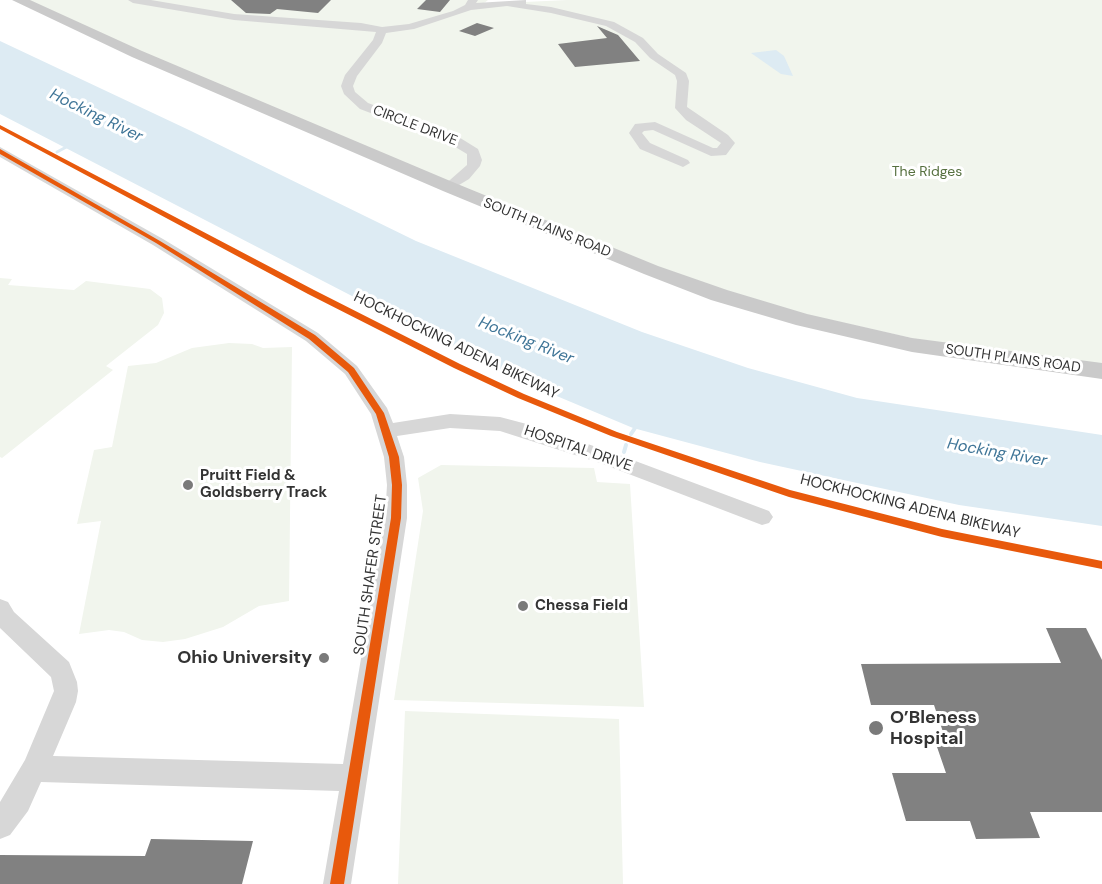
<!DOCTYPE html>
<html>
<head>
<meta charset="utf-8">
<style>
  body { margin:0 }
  canvas { display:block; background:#fff }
</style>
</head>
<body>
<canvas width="1102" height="884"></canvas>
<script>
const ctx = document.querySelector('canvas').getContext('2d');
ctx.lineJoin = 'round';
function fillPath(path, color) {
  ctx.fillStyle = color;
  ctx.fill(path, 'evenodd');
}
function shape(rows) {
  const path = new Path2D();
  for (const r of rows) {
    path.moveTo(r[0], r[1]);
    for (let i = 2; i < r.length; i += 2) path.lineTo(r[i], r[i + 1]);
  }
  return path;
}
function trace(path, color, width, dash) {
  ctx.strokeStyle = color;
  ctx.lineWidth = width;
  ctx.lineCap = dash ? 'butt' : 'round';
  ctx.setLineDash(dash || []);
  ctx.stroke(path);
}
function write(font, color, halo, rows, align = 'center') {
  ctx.font = font + ' "DM Sans",sans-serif';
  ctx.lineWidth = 6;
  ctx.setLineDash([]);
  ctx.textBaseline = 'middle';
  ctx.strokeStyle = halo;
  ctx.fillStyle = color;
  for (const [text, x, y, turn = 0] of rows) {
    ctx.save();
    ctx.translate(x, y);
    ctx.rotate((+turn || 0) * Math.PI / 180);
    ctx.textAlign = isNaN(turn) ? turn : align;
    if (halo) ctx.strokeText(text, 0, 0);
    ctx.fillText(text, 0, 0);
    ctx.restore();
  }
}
fillPath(shape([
  [19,0,488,0,483,4,567,0,1102,0,1102,371,1010,360,719,295],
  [0,278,12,279,8,285,74,290,86,281,150,289,162,298,164,313,158,325,106,366,113,370,2,458,0,457],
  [229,343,252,344,263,348,292,347,289,601,259,606,223,627,185,639,163,642,142,640,124,632,109,630,79,634,101,521,77,524,94,450,112,447,128,366,156,363,192,348],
  [441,465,594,468,597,482,630,484,644,707,394,700,423,511,418,478],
  [405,711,619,719,623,884,398,884]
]), '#f1f5ed');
fillPath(shape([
  [0,41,189,130,416,241,642,332,748,368,857,398,1102,435,1102,526,959,505,760,462,633,428,497,371,0,114],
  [776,50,784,56,793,76,781,74,751,53]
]), '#ddebf3');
trace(shape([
  [57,152,70,145]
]), '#ddebf3', 3);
trace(shape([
  [631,434,637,425],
  [624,452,626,445]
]), '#ddebf3', 4);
fillPath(shape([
  [231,0,331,0,318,13,277,9,270,14,246,13],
  [426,0,450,0,440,12,417,9],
  [477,23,494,28,475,36,459,31],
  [597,26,618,35,640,61,575,67,558,44,607,38],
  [1046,628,1086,628,1102,660,1102,812,1030,812,1040,838,976,839,970,821,906,821,892,773,946,773,936,744,947,744,934,705,871,705,861,664,1061,663],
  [151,839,253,841,242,884,0,884,0,855,145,856]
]), '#818181');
fillPath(shape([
  [128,0,151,0,234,14,361,23,382,27,409,24,453,11,465,5,468,0,478,0,476,3,526,0,526,4,551,7,614,22,643,38,658,54,686,73,689,81,687,107,728,135,735,143,726,155,711,156,653,130,644,131,642,133,650,143,688,160,690,163,683,167,640,149,629,133,635,124,655,122,713,148,717,148,721,143,686,120,675,108,677,81,675,75,650,58,635,42,606,26,551,13,507,6,471,10,414,29,386,33,382,43,357,76,353,86,355,92,368,103,457,136,478,149,482,160,480,166,469,179,449,191,442,187,467,165,467,154,447,142,360,109,344,94,341,86,345,75,373,40,376,32,234,20,133,3,128,0],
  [0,147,163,239,318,333,357,366,387,408,393,423,450,414,500,417,538,427,614,453,769,511,773,517,769,523,762,525,600,463,500,431,450,428,397,436,404,457,407,485,407,518,351,884,323,884,339,791,41,782,28,811,10,835,0,839,0,802,25,760,54,691,51,677,0,628,0,599,8,602,14,612,69,662,77,682,78,691,76,702,53,756,343,764,385,518,387,485,384,457,371,414,345,374,306,341,153,245,0,157,0,147]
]), '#d7d7d7');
fillPath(shape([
  [12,0,30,0,142,51,455,183,658,266,727,290,807,314,912,338,1102,363,1102,379,912,352,796,325,711,300,644,274,443,191,132,57,12,0]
]), '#cacaca');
fillPath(shape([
  [0,125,314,290,460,364,524,394,617,432,790,490,942,529,1102,561,1102,569,942,537,789,497,611,436,518,398,454,368,308,294,0,129,0,125],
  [0,149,160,241,315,335,354,368,384,413,399,457,402,485,401,518,344,884,330,884,391,518,392,485,389,457,376,414,348,372,309,339,156,243,0,154,0,149]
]), '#e8590c');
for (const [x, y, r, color] of [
  [188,485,6,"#7a7a7a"],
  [523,606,6,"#7a7a7a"],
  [324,658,6,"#7a7a7a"],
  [876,728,8,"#7a7a7a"]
]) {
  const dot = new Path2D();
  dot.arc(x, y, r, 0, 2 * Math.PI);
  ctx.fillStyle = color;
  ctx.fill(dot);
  trace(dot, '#fff', 2);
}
write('14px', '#333', '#fff', [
  ["CIRCLE DRIVE",415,126,21],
  ["SOUTH PLAINS ROAD",547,228,22],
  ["SOUTH PLAINS ROAD",1013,359,8]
]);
write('14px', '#56703f', '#fff', [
  ["The Ridges",927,172]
]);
write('15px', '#333', '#fff', [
  ["HOCKHOCKING ADENA BIKEWAY",456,346,26],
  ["HOSPITAL DRIVE",578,449,19],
  ["HOCKHOCKING ADENA BIKEWAY",910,507,14],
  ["SOUTH SHAFER STREET",371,575,-82]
]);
write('bold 15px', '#333', '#fff', [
  ["Pruitt Field &",200,476],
  ["Goldsberry Track",200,493],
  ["Chessa Field",535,606]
], 'left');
write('italic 16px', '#3f7597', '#fff', [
  ["Hocking River",96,116,26],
  ["Hocking River",526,341,22],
  ["Hocking River",997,453,10]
]);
write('bold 18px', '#333', '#fff', [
  ["Ohio University",312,658],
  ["O’Bleness",890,718,"left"],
  ["Hospital",890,739,"left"]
], 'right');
</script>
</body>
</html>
